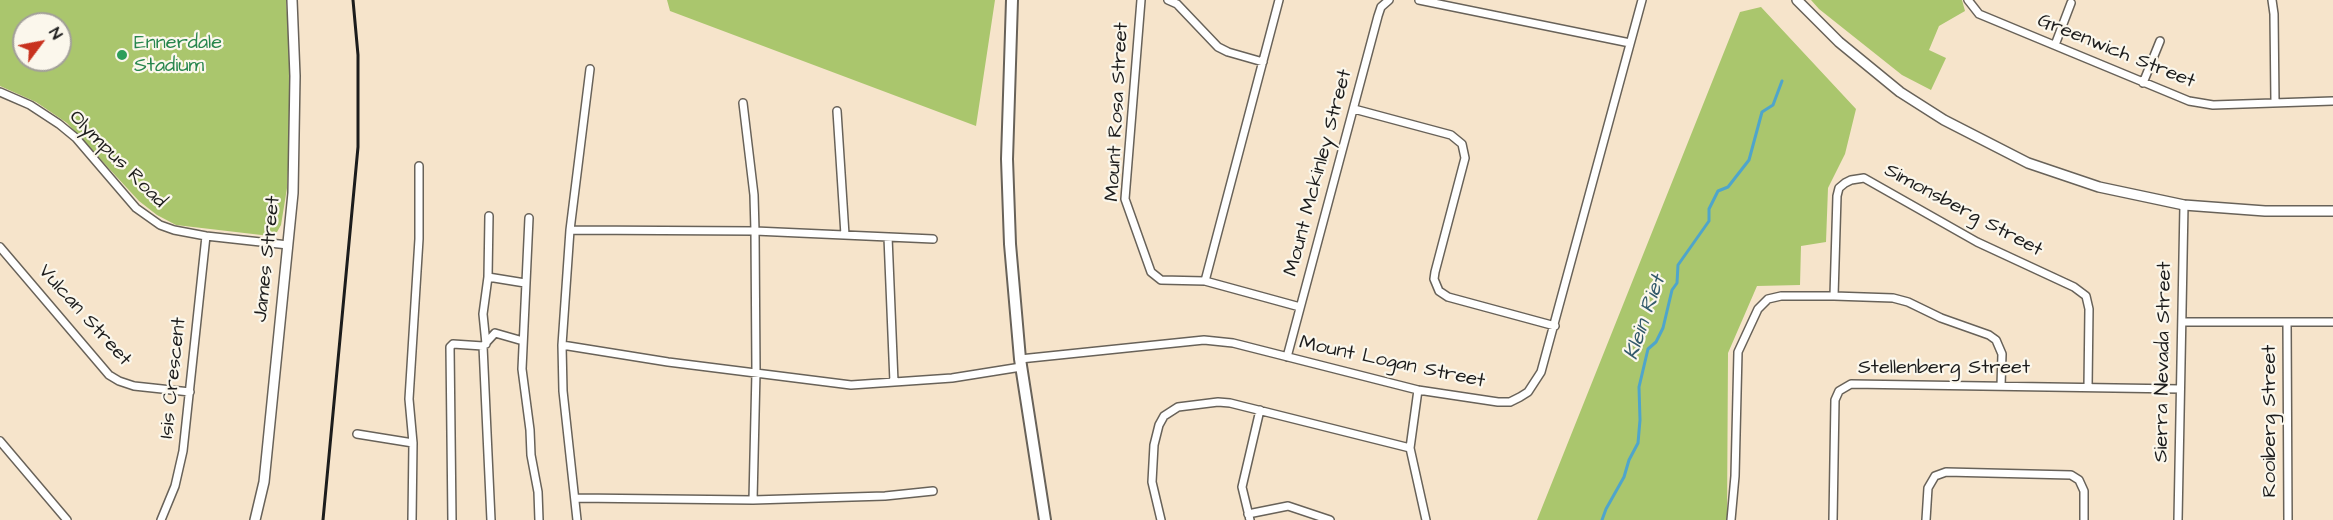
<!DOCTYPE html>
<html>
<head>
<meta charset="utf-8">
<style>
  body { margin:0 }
  #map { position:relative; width:2333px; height:520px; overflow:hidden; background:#f6e4cb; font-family:"Architects Daughter",sans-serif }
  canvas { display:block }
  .north { position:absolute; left:12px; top:12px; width:60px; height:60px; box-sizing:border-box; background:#fbf7ec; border:2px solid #a29f99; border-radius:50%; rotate:58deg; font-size:16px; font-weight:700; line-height:24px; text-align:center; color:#1c1c1c }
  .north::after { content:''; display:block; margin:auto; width:21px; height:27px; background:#c8321e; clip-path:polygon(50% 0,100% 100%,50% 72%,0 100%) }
</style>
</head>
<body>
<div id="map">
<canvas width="2333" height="520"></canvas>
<div class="north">N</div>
</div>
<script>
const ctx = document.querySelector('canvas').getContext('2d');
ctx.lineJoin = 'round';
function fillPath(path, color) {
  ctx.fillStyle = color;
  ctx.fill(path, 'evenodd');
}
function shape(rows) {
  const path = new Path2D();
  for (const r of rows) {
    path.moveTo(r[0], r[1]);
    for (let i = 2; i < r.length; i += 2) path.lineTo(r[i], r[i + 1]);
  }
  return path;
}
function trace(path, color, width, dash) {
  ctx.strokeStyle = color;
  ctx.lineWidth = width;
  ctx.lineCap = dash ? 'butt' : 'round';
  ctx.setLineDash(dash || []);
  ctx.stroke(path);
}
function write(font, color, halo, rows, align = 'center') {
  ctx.font = font + ' "Architects Daughter",sans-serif';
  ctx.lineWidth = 4.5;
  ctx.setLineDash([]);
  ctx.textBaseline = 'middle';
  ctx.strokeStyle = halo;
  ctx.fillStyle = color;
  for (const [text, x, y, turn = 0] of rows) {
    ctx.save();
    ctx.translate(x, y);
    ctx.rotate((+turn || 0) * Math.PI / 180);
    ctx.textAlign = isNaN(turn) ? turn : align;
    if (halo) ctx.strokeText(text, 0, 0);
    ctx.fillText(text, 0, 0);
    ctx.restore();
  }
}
fillPath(shape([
  [0,0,286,0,289,44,289,152,287,188,281,225,277,232,270,236,176,225,157,215,139,201,67,123,36,102,0,86],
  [24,24,60,24,60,60,24,60],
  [667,0,995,0,976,126,670,11],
  [1811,0,1962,0,1965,11,1939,26,1929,50,1946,58,1931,90,1902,75,1819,9],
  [1761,7,1856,109,1845,154,1828,188,1826,242,1801,246,1800,285,1757,286,1728,353,1727,520,1537,520,1740,12]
]), '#aac66d');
trace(shape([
  [1602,520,1606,509,1624,477,1629,460,1638,443,1640,420,1639,387,1648,349,1656,342,1663,328,1672,290,1677,283,1678,265,1709,221,1709,209,1718,191,1728,187,1749,160,1762,112,1773,105,1782,81]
]), '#4fa5cb', 3);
const minor = shape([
  [1141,0,1125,199,1151,272,1161,280,1205,281,1300,307],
  [1168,0,1177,4,1218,47,1228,52,1263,62],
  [1419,0,1630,43],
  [1968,0,1979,14,2189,101,2213,105,2333,101],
  [2272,0,2274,14,2275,102],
  [2055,45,2071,3],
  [2143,83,2160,41],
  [0,92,30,105,59,124,76,138,136,208,160,225,174,230,206,236,288,245],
  [743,103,754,195,755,231,756,372,753,500],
  [1354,109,1451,135,1462,144,1465,158,1435,272,1434,279,1439,291,1448,297,1555,326],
  [837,111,845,235],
  [529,218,522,369,530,430,531,455,538,492,539,520],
  [570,230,755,231,933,239],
  [888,237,894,382],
  [0,247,109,375,119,381,134,386,190,392],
  [488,277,525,283],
  [1205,281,1279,0],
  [1834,296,1837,196,1839,188,1845,183,1851,180,1864,178,1977,242,2074,287,2086,296,2089,309,2088,387],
  [2182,322,2333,322],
  [2287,322,2288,520],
  [486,344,483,314,488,277,489,216],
  [562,345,668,362,851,385,952,378,1021,367],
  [483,346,491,520],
  [1287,357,1378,16,1381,7,1389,0],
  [1020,359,1204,340,1233,343,1418,390,1498,402,1510,402,1520,397,1528,392,1541,372,1642,0],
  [357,434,413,443],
  [0,441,67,520],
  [1410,448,1426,520],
  [576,498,753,500,885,496,933,491],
  [1248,514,1288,506,1330,520],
  [161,520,175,486,183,451,206,236],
  [412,520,413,443,409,399,419,239,419,166],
  [452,520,450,347,453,344,483,346,495,333,523,341],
  [577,520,563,391,562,345,570,230,590,69],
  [1161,520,1152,482,1154,445,1159,425,1164,416,1178,407,1218,402,1230,403,1410,448,1418,390],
  [1250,520,1242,487,1260,410],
  [1731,520,1735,476,1738,352,1758,309,1768,299,1781,296,1834,296,1893,298,1908,302,1941,318,1989,335,1996,340,2002,354,2001,386],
  [1833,520,1835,400,1839,391,1851,384,2180,389],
  [1926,520,1928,488,1935,476,1946,472,2071,475,2079,480,2084,491,2084,520],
  [2178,520,2184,205]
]);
const tertiary = shape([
  [1797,0,1839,42,1900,92,1944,120,2028,163,2099,187,2184,205,2265,211,2333,211],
  [255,520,264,482,293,193,295,76,292,0]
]);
const secondary = shape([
  [1012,0,1007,159,1010,244,1020,359,1045,520]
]);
trace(minor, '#686259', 10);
trace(tertiary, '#686259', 12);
trace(secondary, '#686259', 14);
trace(minor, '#fff', 7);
trace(tertiary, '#fff', 9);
trace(secondary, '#fff', 10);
trace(shape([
  [323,520,358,147,358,55,353,0]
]), '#1c1c1c', 3);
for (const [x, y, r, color] of [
  [122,55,6,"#2e9e5b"]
]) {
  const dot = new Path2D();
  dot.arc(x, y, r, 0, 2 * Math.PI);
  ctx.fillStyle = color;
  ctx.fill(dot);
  trace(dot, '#fbf7ec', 2);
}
write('20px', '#27864d', '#fbf7ec', [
  ["Ennerdale",134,44],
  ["Stadium",134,67]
], 'left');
write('20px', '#1c1c1c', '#fbf7ec', [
  ["Greenwich Street",2116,52,22],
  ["Mount Rosa Street",1118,112,-87],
  ["Olympus Road",117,160,45],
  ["Mount Mckinley Street",1319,173,-75],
  ["Simonsberg Street",1963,211,28],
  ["James Street",268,259,-84],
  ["Vulcan Street",84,316,48],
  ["Sierra Nevada Street",2164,362,-89],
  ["Mount Logan Street",1392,363,12],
  ["Stellenberg Street",1944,369],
  ["Isis Crescent",174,378,-84],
  ["Rooiberg Street",2271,421,-90]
]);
write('italic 21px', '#335a6b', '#fbf7ec', [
  ["Klein Riet",1646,318,-71]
]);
</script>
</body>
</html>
